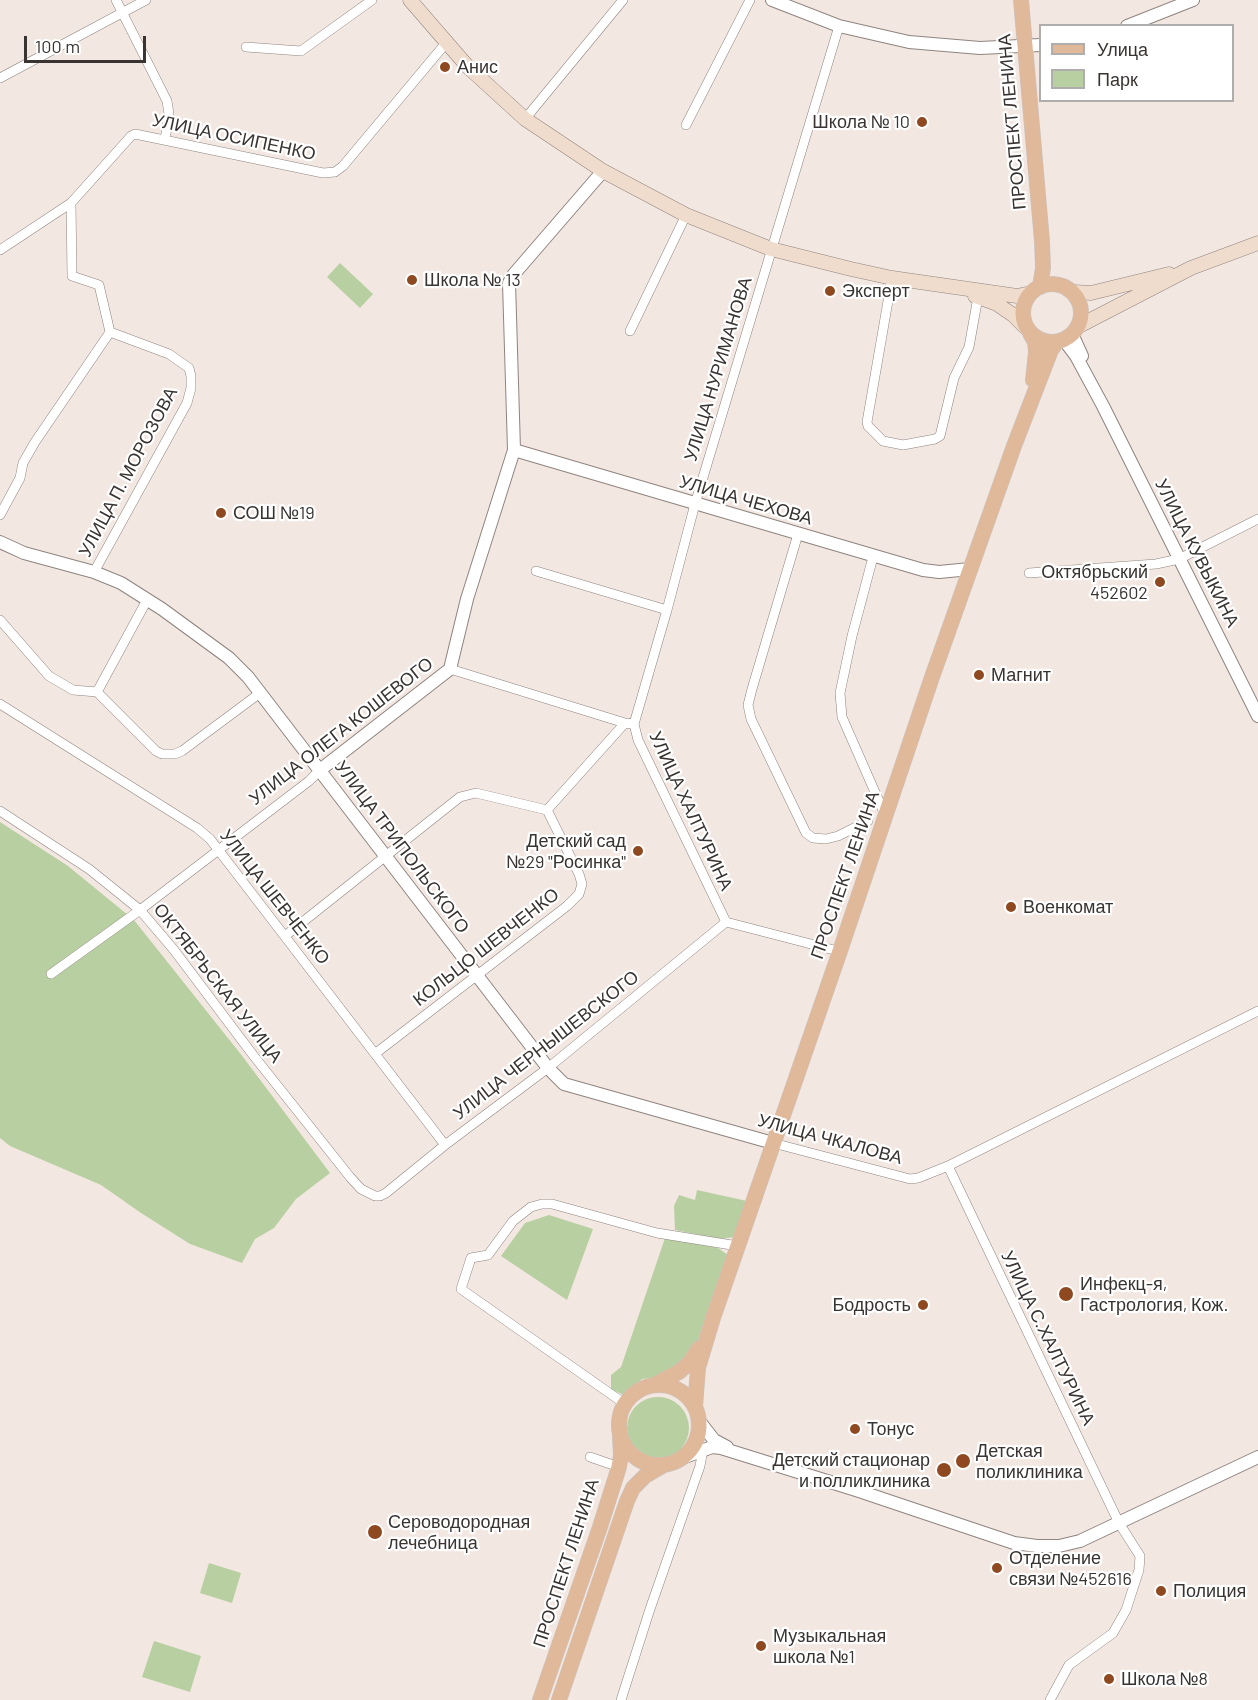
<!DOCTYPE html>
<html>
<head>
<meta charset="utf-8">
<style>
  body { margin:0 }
  #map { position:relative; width:1258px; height:1700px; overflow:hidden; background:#f3e7e1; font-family:Barlow,sans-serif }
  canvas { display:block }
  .legend { position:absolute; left:1039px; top:24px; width:195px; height:78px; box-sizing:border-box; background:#fff; border:2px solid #b0aead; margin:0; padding:8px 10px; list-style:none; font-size:18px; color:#393432 }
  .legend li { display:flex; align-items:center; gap:12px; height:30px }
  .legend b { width:30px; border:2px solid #b0aead }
  .scale { position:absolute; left:24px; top:36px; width:122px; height:27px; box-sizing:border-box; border:3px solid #393432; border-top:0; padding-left:8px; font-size:18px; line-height:21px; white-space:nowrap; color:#393432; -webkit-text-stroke:4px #fff; paint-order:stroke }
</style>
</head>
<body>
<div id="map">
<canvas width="1258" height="1700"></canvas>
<ul class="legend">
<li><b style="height:8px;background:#e0b99b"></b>Улица</li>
<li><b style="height:16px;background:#b8d0a1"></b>Парк</li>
</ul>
<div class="scale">100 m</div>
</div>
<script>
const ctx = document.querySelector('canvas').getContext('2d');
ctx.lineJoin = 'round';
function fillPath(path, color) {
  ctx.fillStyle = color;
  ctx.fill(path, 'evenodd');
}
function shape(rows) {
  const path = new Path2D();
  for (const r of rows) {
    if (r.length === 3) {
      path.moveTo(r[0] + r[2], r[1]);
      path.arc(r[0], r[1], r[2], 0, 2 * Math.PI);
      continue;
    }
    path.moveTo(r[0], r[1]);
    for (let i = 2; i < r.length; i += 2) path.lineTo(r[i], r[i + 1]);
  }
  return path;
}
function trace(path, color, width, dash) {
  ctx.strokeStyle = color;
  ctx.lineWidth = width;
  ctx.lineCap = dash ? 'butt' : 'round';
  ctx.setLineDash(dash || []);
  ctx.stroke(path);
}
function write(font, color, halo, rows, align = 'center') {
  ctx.font = font + ' Barlow,sans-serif';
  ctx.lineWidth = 4.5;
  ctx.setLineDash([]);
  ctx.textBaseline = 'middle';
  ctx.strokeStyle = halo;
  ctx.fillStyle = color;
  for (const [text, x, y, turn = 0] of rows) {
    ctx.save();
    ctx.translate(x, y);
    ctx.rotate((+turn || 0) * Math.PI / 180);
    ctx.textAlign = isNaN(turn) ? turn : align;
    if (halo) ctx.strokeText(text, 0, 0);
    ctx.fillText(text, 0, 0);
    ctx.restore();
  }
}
fillPath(shape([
  [340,263,373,294,360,308,327,277],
  [0,822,68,866,134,920,243,1057,330,1173,296,1199,274,1228,255,1239,242,1263,190,1244,141,1213,101,1185,10,1146,0,1138],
  [697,1190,747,1201,734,1237,720,1239,675,1230,674,1206,679,1195,695,1200],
  [549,1215,593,1229,567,1300,501,1256,525,1223],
  [665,1238,718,1248,728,1255,695,1349,663,1377,642,1379,624,1395,611,1389,611,1375,621,1367],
  [658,1428,31],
  [209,1563,241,1573,232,1603,200,1593],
  [154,1641,201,1656,190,1692,142,1677]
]), '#b8d0a1');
const minor = shape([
  [116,0,167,101,169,114,165,140],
  [246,47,301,51,372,0],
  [0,78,146,0],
  [525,119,623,0],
  [686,125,750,0],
  [71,203,72,276,99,285,110,332],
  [0,250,71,203,131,136,135,134,323,173,335,172,343,166,446,43],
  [892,278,867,422,868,426,883,441,903,445,935,439,940,436,954,378,969,347,978,297],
  [630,331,686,215],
  [0,515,20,478,23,463,35,442,110,332],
  [798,534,752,689,748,705,751,719,806,833,813,838,826,839,838,836,868,821],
  [873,557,852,636,840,693,842,717,885,815],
  [536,571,667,610],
  [94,572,187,403,191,388,191,376,189,368,169,354,110,332],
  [1029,573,1156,564,1179,559,1258,519],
  [0,620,49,676,73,690,97,692,156,751,162,754,175,754,182,751,260,693],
  [450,669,625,723,634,724],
  [97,692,147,600],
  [0,704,197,828,210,839,445,1145],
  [547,810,625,723],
  [0,811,89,869,140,910,174,950,253,1055,350,1177,361,1189,375,1196,380,1196,386,1193,445,1145,548,1068,726,922],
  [726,922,638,740,634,724,667,610,695,504,839,26],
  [726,922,834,950],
  [285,936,460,797,476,793,547,810,579,874,582,884,579,894,567,906,376,1053],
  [51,974,140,910,309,781,320,770],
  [773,1143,910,1179,918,1178,948,1166,1258,1011],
  [948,1166,1119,1523,1140,1556,1139,1570,1126,1610,1113,1633,1069,1665,1050,1700],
  [625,1404,461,1289,471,1258,488,1255,513,1221,531,1207,542,1204,552,1204,657,1233,738,1246],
  [590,1457,619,1467],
  [621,1700,650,1609,700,1466,703,1449]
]);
const tertiary = shape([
  [772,0,839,26,909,42,980,48,1040,45],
  [1127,26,1193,0],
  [1072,334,1082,356],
  [1064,340,1076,356,1103,406,1258,716],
  [514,450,923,570,939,572,970,569],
  [0,542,24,553,94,572,121,583,162,609,229,658,248,677,548,1068,564,1084,773,1143],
  [320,770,450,669,467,599,514,450,509,283,514,274,603,171],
  [700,1422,714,1440,727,1447],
  [685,1457,712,1447,721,1448,856,1490,1014,1543,1037,1546,1059,1546,1080,1541,1258,1457]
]);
const secondary = shape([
  [410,0,468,67,525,119,603,171,686,215,771,249,851,269,892,278,1017,296,1031,293],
  [1067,289,1075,292,1091,293,1169,274],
  [975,296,997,304,1013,315,1026,328],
  [1077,327,1191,268,1258,243]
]);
const primary = shape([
  [1021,0,1042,241,1043,268,1040,287],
  [1052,313,29],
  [1030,333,1035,342,1036,352,1033,380],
  [659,1425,40],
  [654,1385,679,1372,690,1362,699,1348],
  [695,1407,698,1368,713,1318,840,951,931,680,1014,446,1051,350,1057,342],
  [540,1700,600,1527,619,1467,621,1455,620,1437],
  [559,1700,627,1501,633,1488,645,1476,662,1466]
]);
trace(minor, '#8f847f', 10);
trace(tertiary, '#8f847f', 14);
trace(secondary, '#8f847f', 15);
trace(primary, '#c8c6c6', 16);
trace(minor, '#fff', 9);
trace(tertiary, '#fff', 12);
trace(secondary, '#efdccd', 14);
trace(primary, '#e0b99b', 15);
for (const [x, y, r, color] of [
  [445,67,6,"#8f4920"],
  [922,122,6,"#8f4920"],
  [412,280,6,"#8f4920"],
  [830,291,6,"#8f4920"],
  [221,513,6,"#8f4920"],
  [1160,582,6,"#8f4920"],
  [979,675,6,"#8f4920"],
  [638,851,6,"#8f4920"],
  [1011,907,6,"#8f4920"],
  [1066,1294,8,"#8f4920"],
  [923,1305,6,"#8f4920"],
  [855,1429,6,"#8f4920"],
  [963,1461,8,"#8f4920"],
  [944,1470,8,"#8f4920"],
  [375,1532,8,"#8f4920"],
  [997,1568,6,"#8f4920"],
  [1161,1591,6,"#8f4920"],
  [761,1646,6,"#8f4920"],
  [1109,1679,6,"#8f4920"]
]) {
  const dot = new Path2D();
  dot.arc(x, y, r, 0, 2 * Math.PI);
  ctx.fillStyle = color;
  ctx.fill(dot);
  trace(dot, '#fff', 2);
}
write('18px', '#393432', '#fff', [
  ["Анис",457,67],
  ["Школа № 10",910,122,"right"],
  ["Школа № 13",424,280],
  ["Эксперт",842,291],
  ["СОШ №19",233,513],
  ["Октябрьский",1148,572,"right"],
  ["452602",1148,593,"right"],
  ["Магнит",991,675],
  ["Детский сад",626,841,"right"],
  ["№29 \"Росинка\"",626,862,"right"],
  ["Военкомат",1023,907],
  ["Инфекц-я,",1080,1284],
  ["Гастрология, Кож.",1080,1305],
  ["Бодрость",911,1305,"right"],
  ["Тонус",867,1429],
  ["Детская",976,1451],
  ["поликлиника",976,1472],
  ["Детский стационар",930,1460,"right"],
  ["и полликлиника",930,1481,"right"],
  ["Сероводородная",388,1522],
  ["лечебница",388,1543],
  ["Отделение",1009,1558],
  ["связи №452616",1009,1579],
  ["Полиция",1173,1591],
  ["Музыкальная",773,1636],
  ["школа №1",773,1657],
  ["Школа №8",1121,1679]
], 'left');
write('18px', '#393432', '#fff', [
  ["ПРОСПЕКТ ЛЕНИНА",1012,122,-95],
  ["УЛИЦА ОСИПЕНКО",234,137,12],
  ["УЛИЦА НУРИМАНОВА",718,369,-73],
  ["УЛИЦА П. МОРОЗОВА",128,472,-62],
  ["УЛИЦА ЧЕХОВА",746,500,16],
  ["УЛИЦА КУВЫКИНА",1197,553,63],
  ["УЛИЦА ОЛЕГА КОШЕВОГО",341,731,-38],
  ["УЛИЦА ХАЛТУРИНА",691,811,65],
  ["УЛИЦА ТРИПОЛЬСКОГО",402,847,53],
  ["ПРОСПЕКТ ЛЕНИНА",845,875,-71],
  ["УЛИЦА ШЕВЧЕНКО",275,897,52],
  ["КОЛЬЦО ШЕВЧЕНКО",486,947,-38],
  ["ОКТЯБРЬСКАЯ УЛИЦА",218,983,52],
  ["УЛИЦА ЧЕРНЫШЕВСКОГО",546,1045,-38],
  ["УЛИЦА ЧКАЛОВА",830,1139,15],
  ["УЛИЦА С.ХАЛТУРИНА",1048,1338,64],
  ["ПРОСПЕКТ ЛЕНИНА",566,1563,-72]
]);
</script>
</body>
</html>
